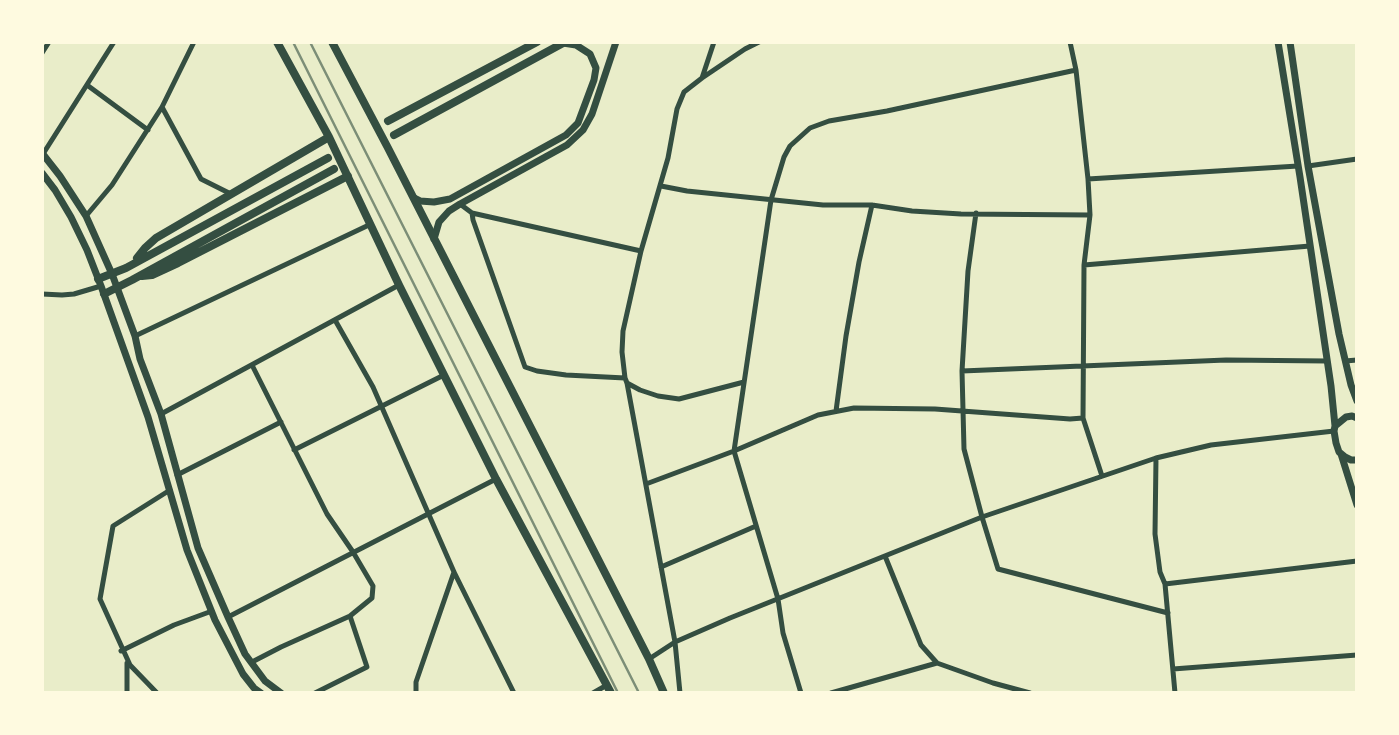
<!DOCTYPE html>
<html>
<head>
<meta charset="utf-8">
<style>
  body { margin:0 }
  #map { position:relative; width:1399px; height:735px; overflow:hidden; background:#e9edc9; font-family:"Golos Text",sans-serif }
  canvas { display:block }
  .frame { position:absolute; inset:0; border:44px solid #fefae0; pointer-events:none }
</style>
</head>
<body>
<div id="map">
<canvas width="1399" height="735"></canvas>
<div class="frame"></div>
</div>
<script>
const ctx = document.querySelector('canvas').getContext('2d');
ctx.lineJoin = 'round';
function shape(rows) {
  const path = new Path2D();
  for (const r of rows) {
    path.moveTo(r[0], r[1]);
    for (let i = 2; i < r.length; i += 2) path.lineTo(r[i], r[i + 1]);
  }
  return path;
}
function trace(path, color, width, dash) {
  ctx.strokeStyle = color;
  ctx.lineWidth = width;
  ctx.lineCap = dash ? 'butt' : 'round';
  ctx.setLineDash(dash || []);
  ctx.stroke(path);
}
trace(shape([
  [194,42,162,107,201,179,231,194],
  [1070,42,1076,70,1088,179,1298,166],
  [42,53,49,42],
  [702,78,745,49,759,42],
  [87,85,148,130],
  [43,154,114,42],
  [1308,166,1357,159],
  [1088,179,1090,215,1084,265,1083,418,1102,476],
  [661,186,687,191,823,205,872,205,912,211,961,214,1090,215],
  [460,204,472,213,641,251],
  [472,213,473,220,525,367,537,371,566,375,625,378],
  [976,213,968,271,962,371,964,449,982,517,998,569,1168,613],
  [86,216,112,185,162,107],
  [1084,265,1310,246],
  [42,294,62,295,74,294,101,286],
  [335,320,373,387,454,572,514,693],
  [135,336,371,224],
  [1345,361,1357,360],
  [252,365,327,514,353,552,373,586,372,598,350,616],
  [962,371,1226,360,1327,361],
  [627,383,640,390,658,396,679,399,744,382],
  [836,411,846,336,859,262,872,205],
  [161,414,399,285],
  [294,450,444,375],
  [1156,458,1155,534,1160,572,1165,584,1175,693],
  [177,475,281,422],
  [646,484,734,451,818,415,854,408,935,409,1070,419,1083,418],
  [885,556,921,645,937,663,993,683,1030,693],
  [661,567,756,526],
  [1165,584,1357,561],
  [228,617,496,479],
  [121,651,174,625,212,611],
  [649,659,675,642,730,618,982,517,1156,458,1211,445,1334,431],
  [252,662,281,647,350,616,367,667,315,693],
  [1173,669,1357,655],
  [127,693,127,663],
  [157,693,130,665,100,599,113,526,170,490],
  [416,693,416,682,454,572],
  [593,693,607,685],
  [680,693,675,642,627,383,625,378,622,352,623,331,641,251,668,158,677,109,684,92,702,78,714,42],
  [801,693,783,633,778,599,734,451,771,200,784,157,790,146,810,128,829,121,887,111,1076,70],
  [831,693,937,663]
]), '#344e41', 5);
trace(shape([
  [1278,42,1300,177,1331,386,1335,426],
  [1290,42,1308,166,1339,334,1351,385,1357,401],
  [42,153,60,176,86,216,112,274,135,336,140,359,161,414,198,548,228,617,245,654,265,681,281,693],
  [42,173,55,190,71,217,87,250,101,286,148,417,187,550,215,620,243,674,254,688,261,693],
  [414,198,420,201,434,202,450,199,566,135,578,123,594,80,596,68,590,54,576,45,563,43],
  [434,239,439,222,449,211,460,204,567,145,583,130,592,114,616,42],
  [1357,418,1352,416,1346,417,1335,426,1334,431,1336,443,1339,452,1345,457,1351,460,1357,460],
  [1341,454,1357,505]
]), '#344e41', 7);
trace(shape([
  [277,42,329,137,399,285,496,479,611,693],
  [332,42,388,148,649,659,664,693],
  [388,121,537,42],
  [394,135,565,42],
  [137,258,145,248,156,238,329,137],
  [142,276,152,275,178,263,348,176],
  [98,279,126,268,328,158],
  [104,294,132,280,334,169]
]), '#344e41', 8);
trace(shape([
  [293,42,618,693],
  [310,42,639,693]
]), '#7c8e77', 2.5);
</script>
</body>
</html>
